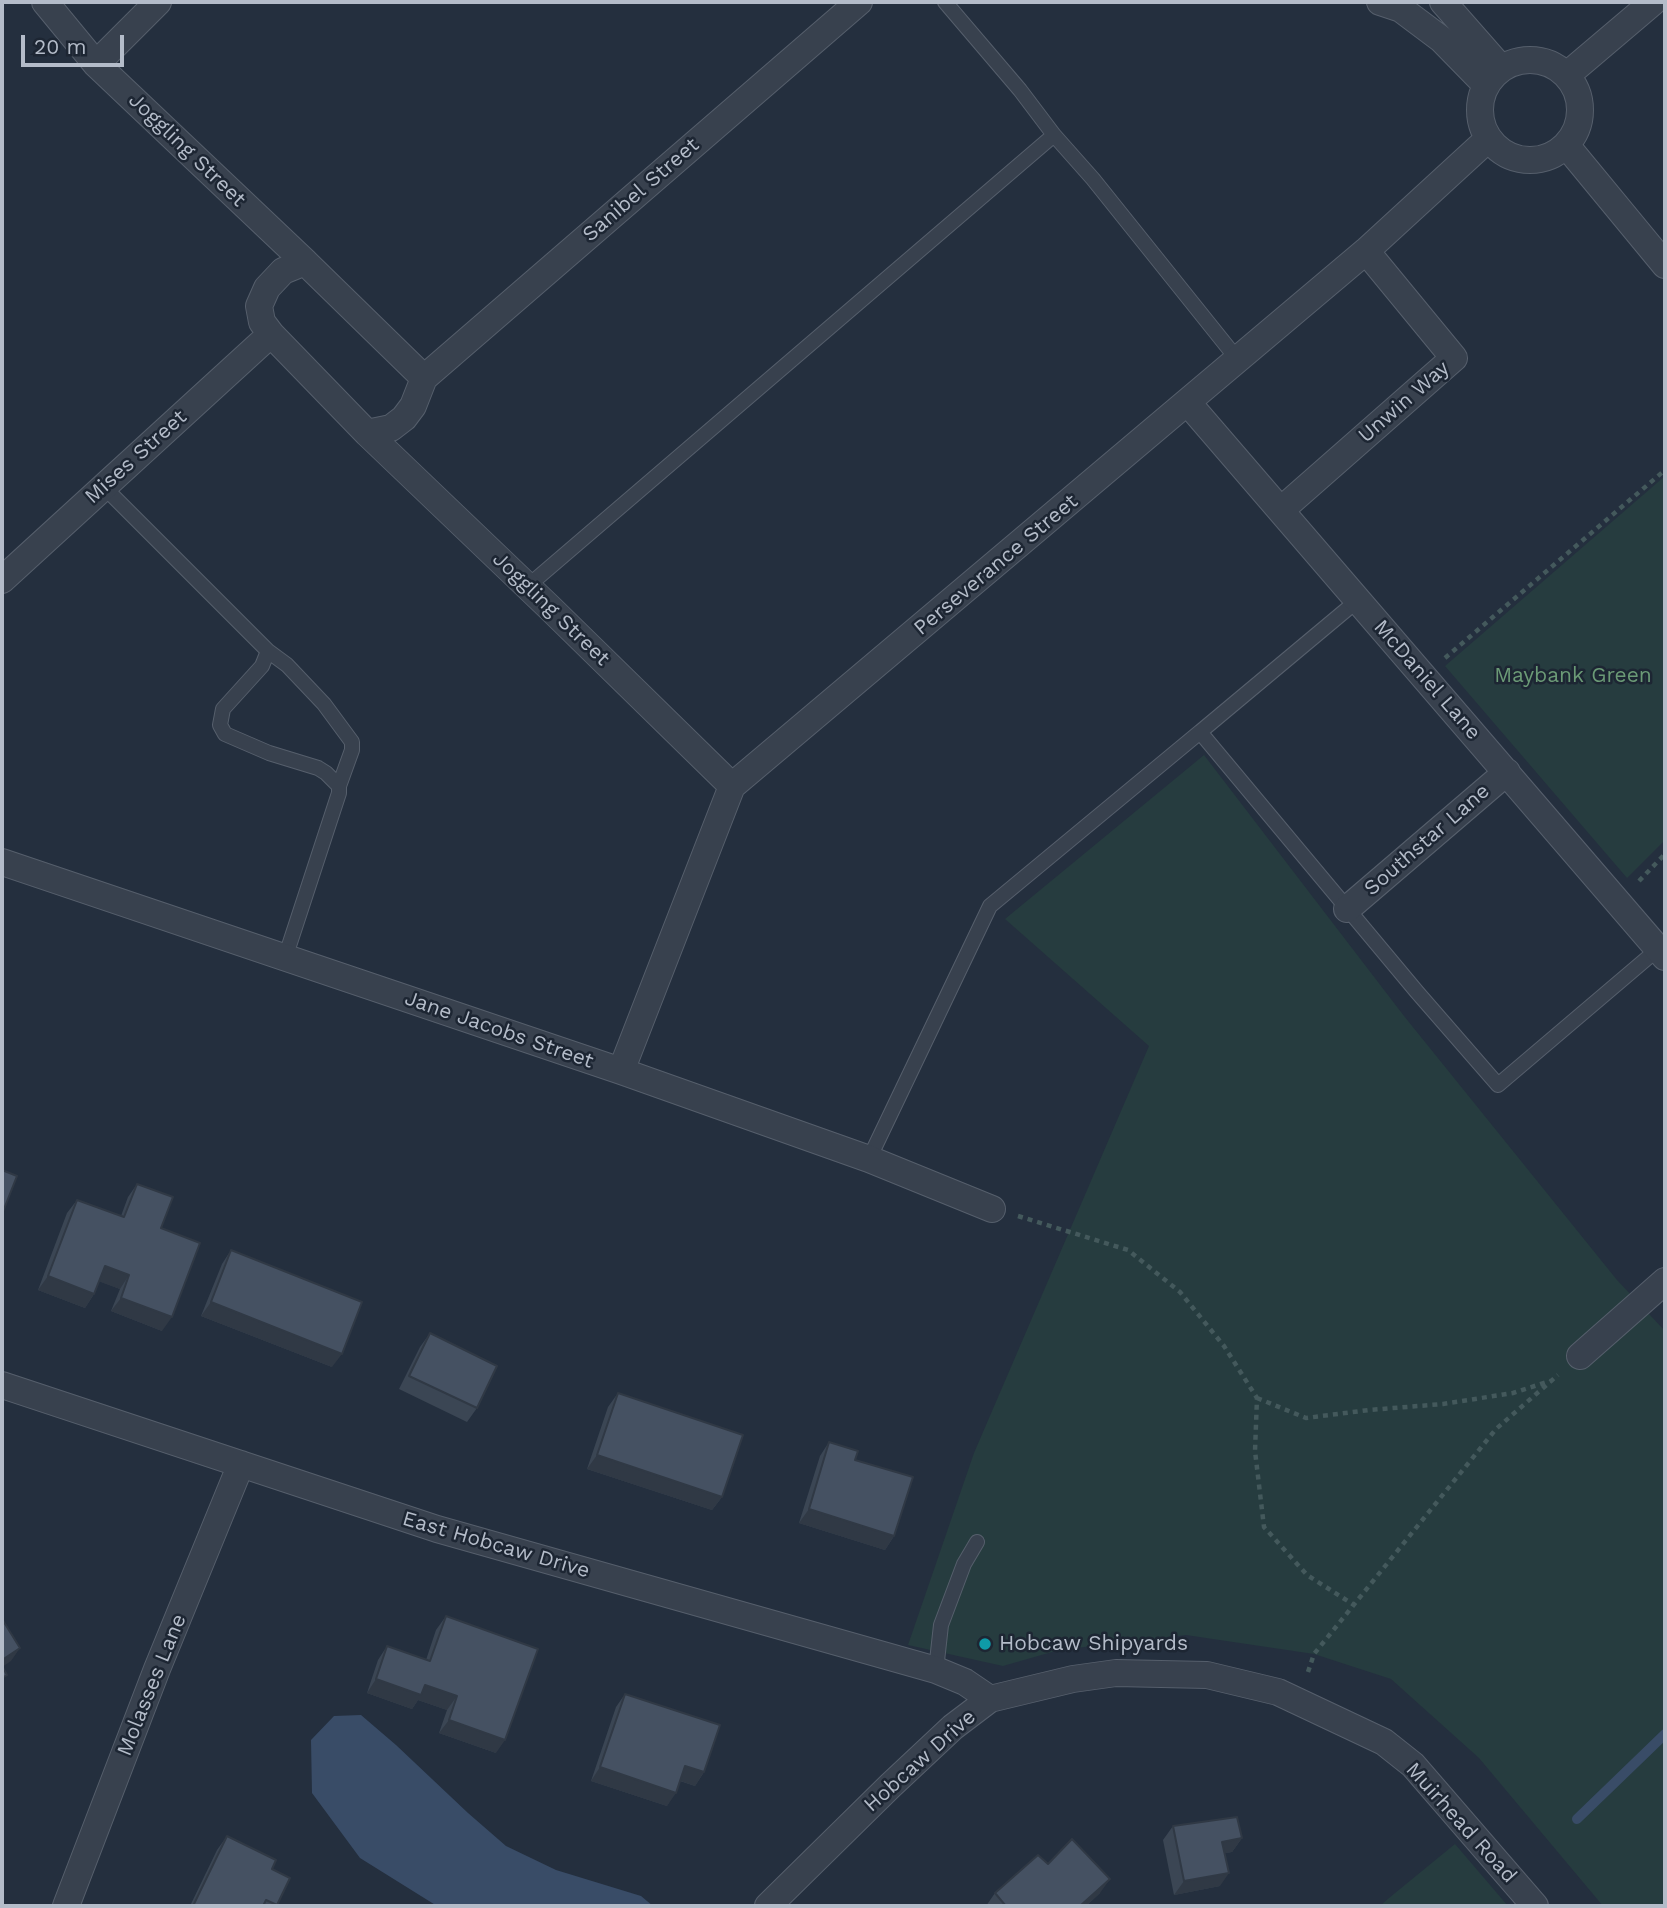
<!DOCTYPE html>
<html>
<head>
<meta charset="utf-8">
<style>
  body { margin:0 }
  #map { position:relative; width:1667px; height:1908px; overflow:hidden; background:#242f3e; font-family:"Work Sans",sans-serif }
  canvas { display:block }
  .frame { position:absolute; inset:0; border:4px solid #b4bcc9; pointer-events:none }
  .scale { position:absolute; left:21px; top:35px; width:103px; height:32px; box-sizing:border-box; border:4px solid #b4bcc9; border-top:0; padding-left:9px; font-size:21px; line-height:24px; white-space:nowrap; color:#b4bcc9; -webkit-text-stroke:5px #1d2633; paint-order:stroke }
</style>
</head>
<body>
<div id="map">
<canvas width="1667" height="1908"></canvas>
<div class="frame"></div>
<div class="scale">20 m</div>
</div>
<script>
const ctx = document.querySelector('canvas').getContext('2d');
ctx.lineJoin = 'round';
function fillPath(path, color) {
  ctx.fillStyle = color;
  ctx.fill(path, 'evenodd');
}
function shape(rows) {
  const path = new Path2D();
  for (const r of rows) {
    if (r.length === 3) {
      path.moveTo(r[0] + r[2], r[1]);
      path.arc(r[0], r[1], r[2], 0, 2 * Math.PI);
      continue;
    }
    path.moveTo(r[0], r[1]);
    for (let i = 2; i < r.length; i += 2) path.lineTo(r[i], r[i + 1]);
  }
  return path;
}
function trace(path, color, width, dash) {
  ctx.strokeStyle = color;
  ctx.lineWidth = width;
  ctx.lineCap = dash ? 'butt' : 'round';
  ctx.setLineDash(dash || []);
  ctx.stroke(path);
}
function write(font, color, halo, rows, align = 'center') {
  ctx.font = font + ' "Work Sans",sans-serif';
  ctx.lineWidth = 5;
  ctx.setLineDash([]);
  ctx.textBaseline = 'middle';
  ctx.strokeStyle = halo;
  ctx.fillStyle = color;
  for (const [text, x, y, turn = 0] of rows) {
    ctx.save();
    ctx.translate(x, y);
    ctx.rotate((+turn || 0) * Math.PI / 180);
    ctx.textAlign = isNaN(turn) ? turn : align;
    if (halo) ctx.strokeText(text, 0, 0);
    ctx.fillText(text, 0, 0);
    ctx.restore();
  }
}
fillPath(shape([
  [1665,476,1665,840,1627,878,1445,666],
  [1204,755,1404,1016,1617,1280,1665,1331,1665,1906,1603,1906,1479,1758,1391,1679,1314,1654,1186,1635,1059,1650,1003,1666,908,1645,974,1453,1149,1046,1005,919],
  [1455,1844,1508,1906,1380,1906,1389,1898]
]), '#263c3f');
fillPath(shape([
  [361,1715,396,1745,468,1813,506,1846,556,1870,641,1896,653,1906,437,1906,360,1858,312,1793,311,1740,334,1716]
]), '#394c67');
trace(shape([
  [1577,1819,1665,1734]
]), '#394c67', 10);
const lane = shape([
  [945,2,1020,90,1054,135,1093,179,1238,360],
  [104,487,268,651,262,666,223,709,220,725,225,734,269,753,318,768,326,773,339,786,339,793,285,958],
  [528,586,1054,135],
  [268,651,287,665,324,704,352,742,352,750,339,786],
  [1200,732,1358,600],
  [869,1159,990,906,1200,732,1417,992,1498,1085,1658,949],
  [936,1670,941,1625,964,1564,977,1542]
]);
const street = shape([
  [45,2,96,64,305,262],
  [1380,2,1401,9,1441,39,1486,85],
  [1443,2,1501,68],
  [1530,110,50],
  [96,64,158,2],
  [1567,75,1653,2],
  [1566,145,1665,265],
  [305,262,424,378,413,406,404,418,391,428,367,433,271,334,262,322,259,306,267,288,283,271,305,262],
  [424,378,859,2],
  [1188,403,1665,957],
  [367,433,550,608,732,786],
  [1281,510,1454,358,1366,251],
  [2,580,271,334],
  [2,862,621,1071,869,1159,992,1209],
  [1347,909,1507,772],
  [621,1071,732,786,1366,251,1488,139],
  [1580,1356,1665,1281],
  [2,1385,437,1529,936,1670,965,1682,990,1699],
  [66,1906,157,1669,241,1464],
  [768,1906,890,1786,953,1727,990,1699,1073,1679,1116,1673,1207,1675,1278,1692,1384,1742,1413,1765,1535,1906]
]);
trace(lane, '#565f6c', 16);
trace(street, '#565f6c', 28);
trace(shape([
  [1445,658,1665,470],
  [1639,881,1665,854],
  [1018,1216,1128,1250,1180,1292,1224,1346,1257,1398,1255,1451,1264,1527,1307,1575,1354,1605],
  [1257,1398,1306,1418,1369,1410,1443,1404,1513,1393,1550,1381],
  [1308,1672,1314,1654,1496,1429,1558,1375]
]), '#44595c', 4.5, [5, 5]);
trace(lane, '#38414e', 14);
trace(street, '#38414e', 26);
fillPath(shape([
  [137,1184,161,1228,162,1331,111,1311,120,1289,99,1281,94,1294,85,1308,38,1290,67,1213,77,1200,121,1216,128,1197],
  [231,1250,332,1367,201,1316,222,1264],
  [430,1333,477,1408,467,1422,399,1389,420,1347],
  [618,1393,722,1497,712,1510,587,1469,608,1407],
  [829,1442,855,1460,894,1536,885,1550,799,1523,820,1456],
  [446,1616,496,1753,439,1733,447,1710,418,1700,412,1709,367,1693,378,1660,387,1646,426,1660,436,1630],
  [625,1694,704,1772,695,1786,680,1781,667,1806,591,1781,616,1707],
  [1173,1826,1242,1838,1232,1852,1225,1853,1220,1886,1174,1895,1163,1840],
  [227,1836,272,1869,290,1878,277,1906,190,1906,217,1850],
  [1048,1864,1100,1893,1086,1906,986,1906,995,1893]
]), '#3b4654');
fillPath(shape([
  [105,1266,129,1275,120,1289,95,1280],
  [48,1276,94,1294,85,1308,38,1290],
  [121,1298,172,1317,162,1331,111,1311],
  [211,1302,342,1354,332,1367,201,1316],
  [597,1455,722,1497,712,1510,587,1469],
  [809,1509,894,1536,885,1550,799,1523],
  [20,1648,11,1661,2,1667,2,1660],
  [376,1679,425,1685,457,1696,447,1710,418,1700,412,1709,367,1693],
  [449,1720,505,1740,496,1753,439,1733],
  [685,1766,704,1772,695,1786,675,1779],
  [600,1767,676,1793,667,1806,591,1781],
  [1242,1838,1232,1852,1212,1855,1222,1842],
  [1229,1873,1220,1886,1174,1895,1184,1881],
  [1110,1879,1100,1893,1086,1906,1080,1906]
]), '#303945');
const building = shape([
  [2,1170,17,1176,2,1214,2,1170],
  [137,1184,173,1197,161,1228,200,1243,172,1317,121,1298,129,1275,105,1266,94,1294,48,1276,77,1200,124,1217,137,1184],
  [231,1250,362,1302,342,1354,211,1302,231,1250],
  [430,1333,497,1366,477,1408,409,1376,430,1333],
  [618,1393,743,1435,722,1497,597,1455,618,1393],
  [829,1442,858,1451,855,1460,913,1477,894,1536,809,1509,829,1442],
  [446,1616,538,1649,505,1740,449,1720,457,1696,425,1685,421,1695,376,1679,387,1646,430,1661,446,1616],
  [2,1619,20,1648,2,1660,2,1619],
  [2,1666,7,1675,2,1678,2,1666],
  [625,1694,720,1725,704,1772,685,1766,676,1793,600,1767,625,1694],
  [1237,1817,1242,1838,1222,1842,1229,1873,1184,1881,1173,1826,1237,1817],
  [227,1836,276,1860,272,1869,290,1878,277,1905,266,1900,263,1906,193,1906,227,1836],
  [1072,1839,1110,1879,1080,1906,1004,1906,1005,1905,995,1893,1038,1855,1048,1864,1072,1839]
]);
fillPath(building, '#455162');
trace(building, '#303945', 2);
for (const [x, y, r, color] of [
  [985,1644,7,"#0f9aa8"]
]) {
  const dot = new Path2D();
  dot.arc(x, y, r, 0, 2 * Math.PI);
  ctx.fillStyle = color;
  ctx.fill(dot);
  trace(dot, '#1d2633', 2.5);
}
write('21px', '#b4bcc9', '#1d2633', [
  ["Joggling Street",187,150,44],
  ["Sanibel Street",641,190,-41],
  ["Unwin Way",1404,402,-41],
  ["Mises Street",136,457,-42],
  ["Perseverance Street",996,565,-40],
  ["Joggling Street",551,609,44],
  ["McDaniel Lane",1427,680,49],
  ["Southstar Lane",1427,840,-41],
  ["Jane Jacobs Street",499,1030,19],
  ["East Hobcaw Drive",496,1545,16],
  ["Molasses Lane",152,1685,-68],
  ["Hobcaw Drive",920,1761,-42],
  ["Muirhead Road",1461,1823,48]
]);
write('21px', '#6b9a76', '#1d2633', [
  ["Maybank Green",1573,676]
]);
write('21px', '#b4bcc9', '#1d2633', [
  ["Hobcaw Shipyards",999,1644]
], 'left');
</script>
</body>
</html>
